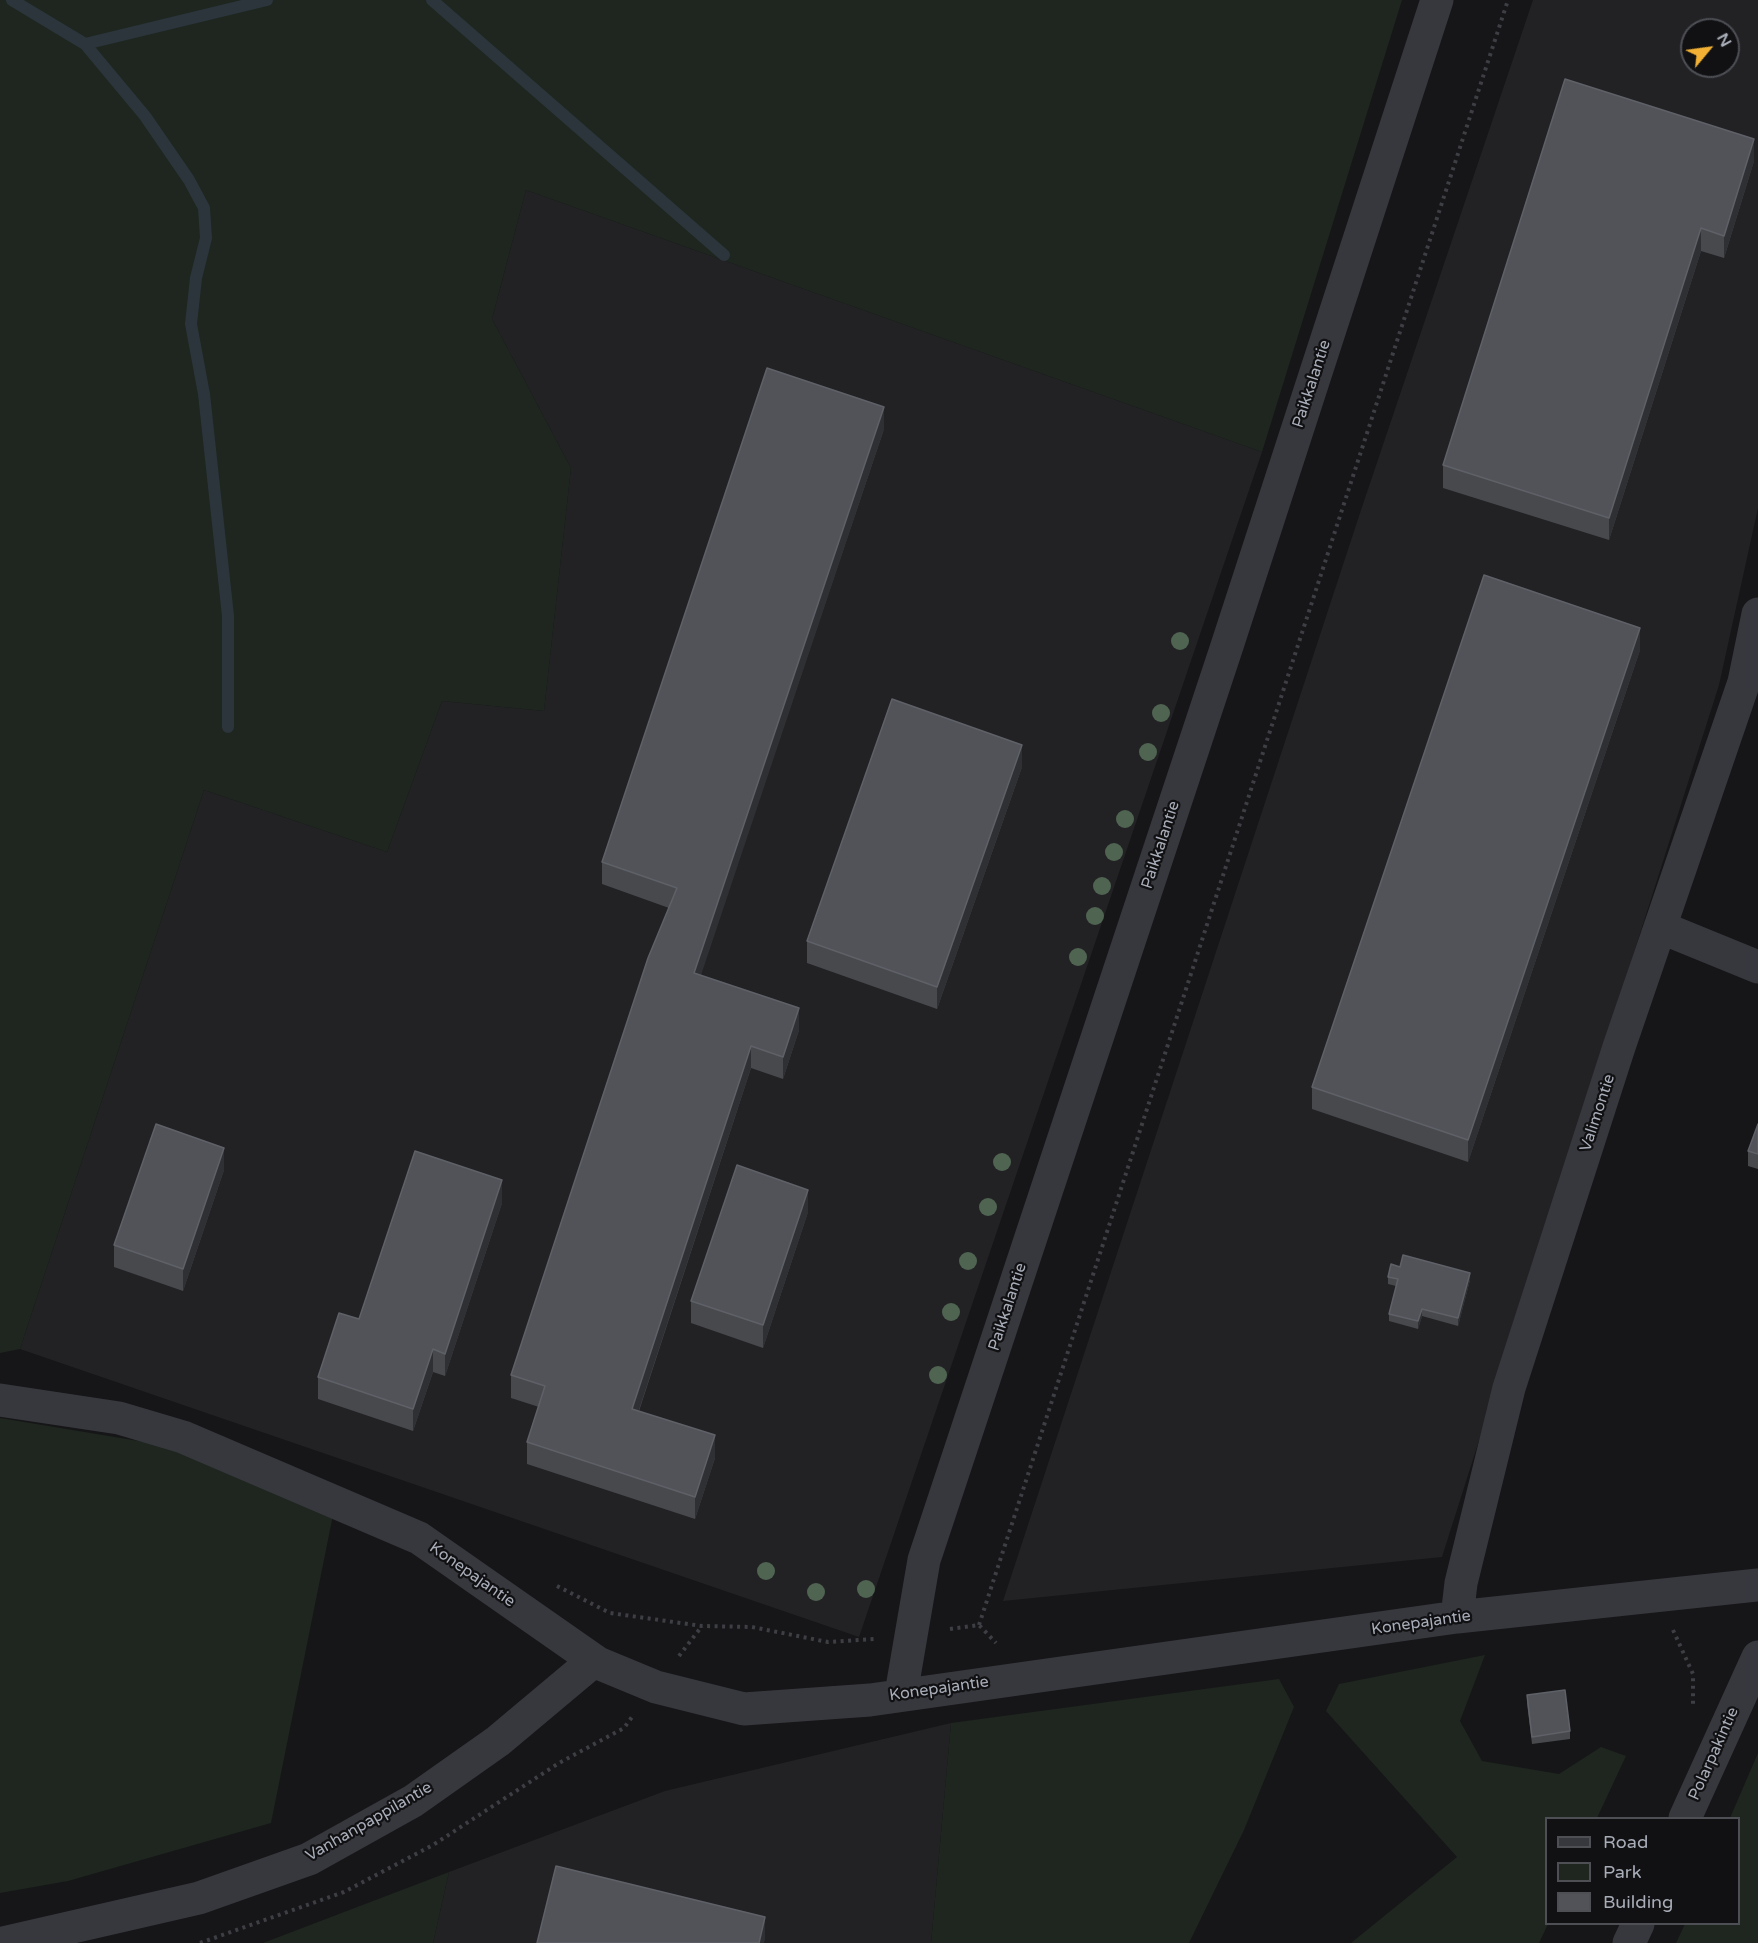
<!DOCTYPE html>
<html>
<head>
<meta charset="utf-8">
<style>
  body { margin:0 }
  #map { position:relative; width:1758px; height:1943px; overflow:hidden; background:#161618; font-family:"Varela Round",sans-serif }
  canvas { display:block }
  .legend { position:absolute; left:1545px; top:1817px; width:195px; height:108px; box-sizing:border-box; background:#111113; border:2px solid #4d4f55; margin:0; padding:8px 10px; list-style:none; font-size:18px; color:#a8adb8 }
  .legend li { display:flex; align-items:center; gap:12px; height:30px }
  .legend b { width:30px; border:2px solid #4d4f55 }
  .north { position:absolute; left:1680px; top:18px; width:60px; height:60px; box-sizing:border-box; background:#111113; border:2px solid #4d4f55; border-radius:50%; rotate:61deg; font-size:16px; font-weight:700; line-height:24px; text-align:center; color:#a8adb8 }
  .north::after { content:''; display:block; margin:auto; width:21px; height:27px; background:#f2b134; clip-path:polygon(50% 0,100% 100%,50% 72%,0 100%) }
</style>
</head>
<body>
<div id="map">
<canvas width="1758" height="1943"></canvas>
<ul class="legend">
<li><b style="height:8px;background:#37383d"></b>Road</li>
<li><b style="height:16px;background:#1e261f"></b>Park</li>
<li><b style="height:16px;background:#525359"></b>Building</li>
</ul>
<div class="north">N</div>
</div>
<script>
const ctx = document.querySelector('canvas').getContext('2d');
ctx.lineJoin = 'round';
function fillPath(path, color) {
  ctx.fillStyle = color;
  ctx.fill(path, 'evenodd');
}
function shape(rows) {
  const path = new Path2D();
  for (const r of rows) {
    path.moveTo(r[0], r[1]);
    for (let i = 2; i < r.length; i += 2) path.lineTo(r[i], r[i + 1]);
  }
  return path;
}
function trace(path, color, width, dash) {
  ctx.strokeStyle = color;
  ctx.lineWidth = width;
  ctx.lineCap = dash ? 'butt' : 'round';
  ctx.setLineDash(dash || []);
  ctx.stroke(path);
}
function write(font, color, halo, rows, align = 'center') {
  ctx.font = font + ' "Varela Round",sans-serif';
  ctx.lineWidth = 4.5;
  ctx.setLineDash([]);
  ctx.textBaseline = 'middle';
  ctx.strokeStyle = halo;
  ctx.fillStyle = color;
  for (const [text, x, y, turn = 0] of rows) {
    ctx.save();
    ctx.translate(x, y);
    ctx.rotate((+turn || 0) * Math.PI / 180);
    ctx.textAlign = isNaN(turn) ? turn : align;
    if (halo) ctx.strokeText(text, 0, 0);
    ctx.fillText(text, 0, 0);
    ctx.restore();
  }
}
fillPath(shape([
  [1533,0,1758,0,1758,508,1719,685,1442,1557,1003,1601,1361,510],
  [1692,30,1728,30,1728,66,1692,66],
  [526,190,1262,452,859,1637,20,1349,204,790,387,852,442,701,544,711,571,468,492,319],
  [951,1723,931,1943,433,1943,449,1872,665,1791]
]), '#222225');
fillPath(shape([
  [0,0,1402,0,1262,452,526,190,492,319,571,468,544,711,442,701,387,852,204,790,20,1349,0,1353],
  [0,1418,175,1447,333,1515,271,1823,68,1881,0,1893],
  [1485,1655,1460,1721,1482,1761,1559,1774,1601,1747,1626,1756,1597,1818,1546,1818,1548,1924,1539,1943,1351,1943,1457,1857,1326,1711,1339,1684],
  [1279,1679,1294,1707,1244,1830,1189,1943,931,1943,951,1723],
  [1758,1753,1758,1943,1676,1943,1685,1924,1738,1924,1738,1818,1730,1818],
  [449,1872,433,1943,263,1943]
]), '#1e261f');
trace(shape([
  [12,0,85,44,267,0],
  [432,0,724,255],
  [85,44,145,116,189,180,204,208,206,238,196,278,191,324,204,394,228,616,228,727]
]), '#2c353c', 12);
trace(shape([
  [557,1586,610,1613,702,1626,752,1627,828,1642,874,1639],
  [979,1625,1508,0],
  [950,1629,979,1625,996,1643],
  [1673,1630,1693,1674,1693,1708],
  [679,1656,702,1626],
  [200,1943,344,1892,433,1845,559,1763,624,1728,632,1717]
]), '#3d3f44', 4, [3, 4.5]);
trace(shape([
  [1660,927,1758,967],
  [0,1400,119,1418,183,1437,419,1538,598,1663,656,1687,744,1709,870,1700,1457,1617,1758,1585],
  [1457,1617,1461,1583,1509,1388,1619,1047,1744,682,1758,614],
  [901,1694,924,1560,1226,649,1437,0],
  [1685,1818,1758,1657],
  [3,1943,199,1898,309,1859,413,1801,498,1741,591,1663,598,1663],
  [1629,1943,1638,1924]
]), '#37383d', 33);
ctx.fillStyle = '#506452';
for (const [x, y] of [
  [1180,641],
  [1161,713],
  [1148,752],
  [1125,819],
  [1114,852],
  [1102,886],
  [1095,916],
  [1078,957],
  [1002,1162],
  [988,1207],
  [968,1261],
  [951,1312],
  [938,1375],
  [766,1571],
  [866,1589],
  [816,1592]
]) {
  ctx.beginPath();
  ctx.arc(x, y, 9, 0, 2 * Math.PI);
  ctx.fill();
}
fillPath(shape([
  [1754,161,1724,258,1701,251,1609,540,1443,488,1443,465],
  [884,429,700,975,799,1030,783,1079,751,1068,639,1411,715,1458,695,1519,527,1464,527,1442,539,1407,511,1398,511,1375,669,908,602,884,602,862],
  [1640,650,1468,1162,1312,1109,1312,1087],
  [1022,767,937,1009,807,963,807,941],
  [1758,1124,1758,1169,1748,1166,1748,1151],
  [224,1170,183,1291,114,1267,114,1245],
  [502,1203,445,1376,433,1372,413,1431,318,1399,318,1377,359,1319],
  [808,1212,763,1348,691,1323,691,1301],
  [1400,1267,1470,1280,1458,1326,1422,1316,1418,1329,1389,1321,1389,1314,1396,1286,1388,1284,1388,1277],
  [1527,1695,1570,1731,1570,1739,1532,1744,1527,1703]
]), '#47494d');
fillPath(shape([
  [1754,139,1754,161,1724,258,1724,236],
  [1701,228,1701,251,1609,540,1609,518],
  [884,407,884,429,694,996,694,973],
  [1640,628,1640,650,1468,1162,1468,1140],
  [1022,745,1022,767,937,1009,937,987],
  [799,1008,799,1030,783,1079,783,1057],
  [751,1046,751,1068,632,1431,632,1409],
  [224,1148,224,1170,183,1291,183,1269],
  [502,1180,502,1203,445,1376,445,1354],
  [808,1190,808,1212,763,1348,763,1325],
  [1470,1273,1470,1280,1458,1326,1458,1318],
  [1422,1309,1422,1316,1418,1329,1418,1321],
  [433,1349,433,1372,413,1431,413,1409],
  [715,1435,715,1458,695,1519,695,1497],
  [765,1917,765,1939,764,1943,759,1943]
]), '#2f3033');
const building = shape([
  [1565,79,1754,139,1724,236,1701,228,1609,518,1443,465,1565,79],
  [767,368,884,407,694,973,799,1008,783,1057,751,1046,632,1409,715,1435,695,1497,527,1442,545,1386,511,1375,648,958,677,888,602,862,767,368],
  [1484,575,1640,628,1468,1140,1312,1087,1484,575],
  [892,699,1022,745,937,987,807,941,892,699],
  [156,1124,224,1148,183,1269,114,1245,156,1124],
  [1758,1124,1758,1154,1748,1151,1758,1124],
  [415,1151,502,1180,445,1354,433,1349,413,1409,318,1377,339,1313,359,1319,415,1151],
  [737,1165,808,1190,763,1325,691,1301,737,1165],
  [1403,1255,1470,1273,1458,1318,1422,1309,1418,1321,1389,1314,1398,1279,1388,1277,1391,1264,1400,1267,1403,1255],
  [1565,1690,1570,1731,1532,1737,1527,1695,1565,1690],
  [556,1866,765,1917,759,1943,537,1943,556,1866]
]);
fillPath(building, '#525359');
trace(building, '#5f6168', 1.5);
write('16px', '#a8adb8', '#111113', [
  ["Paikkalantie",1312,384,-72],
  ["Paikkalantie",1161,845,-72],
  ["Valimontie",1598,1113,-72],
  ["Paikkalantie",1008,1307,-72],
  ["Konepajantie",472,1575,35],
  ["Konepajantie",1421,1623,-8],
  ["Konepajantie",939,1689,-8],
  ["Polarpakintie",1714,1754,-66],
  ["Vanhanpappilantie",369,1822,-30]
]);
</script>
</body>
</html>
